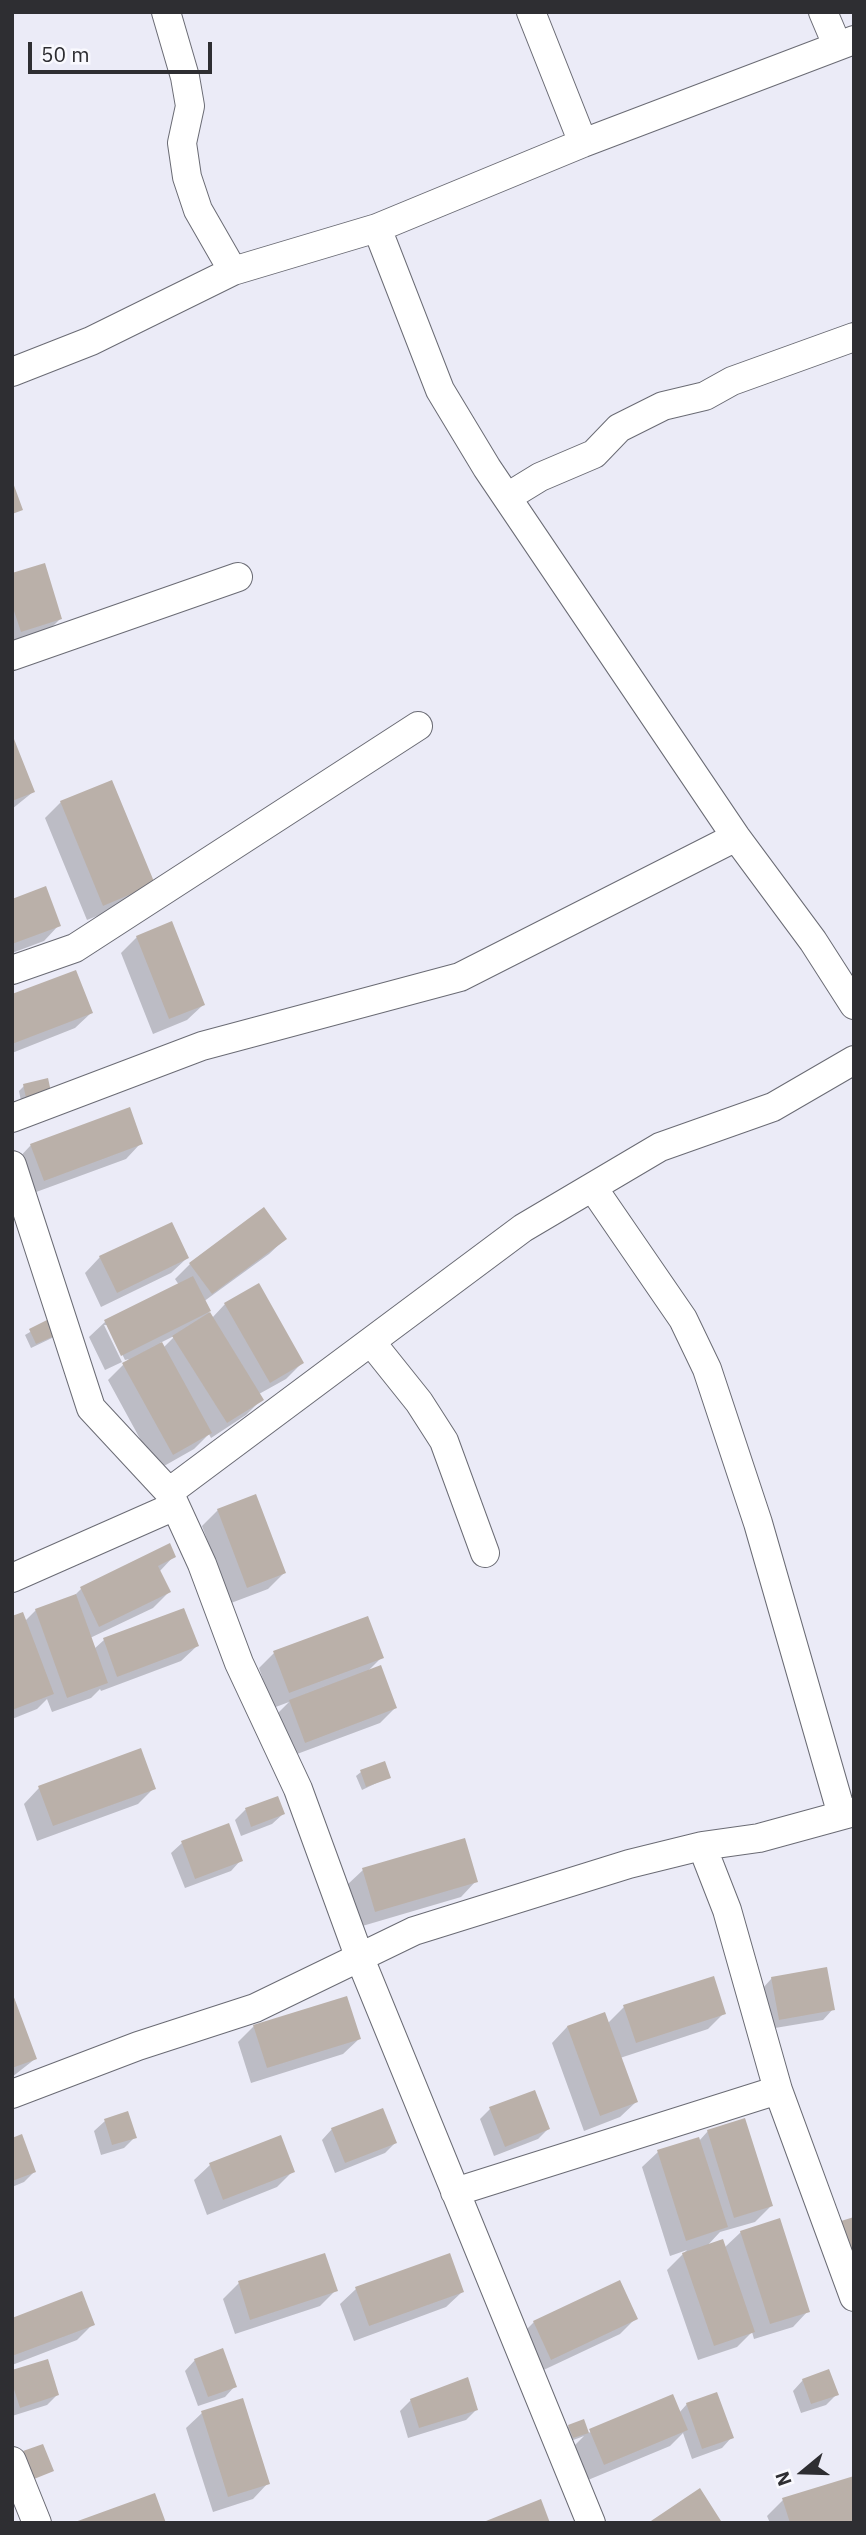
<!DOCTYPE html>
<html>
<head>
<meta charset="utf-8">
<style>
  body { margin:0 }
  #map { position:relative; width:866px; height:2535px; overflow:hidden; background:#ebebf7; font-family:"IBM Plex Sans",sans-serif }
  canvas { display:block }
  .frame { position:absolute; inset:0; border:14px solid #2e2e32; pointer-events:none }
  .north { position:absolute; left:768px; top:2437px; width:70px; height:70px; -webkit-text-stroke:5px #f9f9fe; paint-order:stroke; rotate:251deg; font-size:19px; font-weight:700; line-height:28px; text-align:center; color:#2e2e32 }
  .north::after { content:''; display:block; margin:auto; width:24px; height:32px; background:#2e2e32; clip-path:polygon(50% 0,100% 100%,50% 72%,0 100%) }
  .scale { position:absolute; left:28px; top:42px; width:184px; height:32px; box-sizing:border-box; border:4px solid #2e2e32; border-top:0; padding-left:9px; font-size:21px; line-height:24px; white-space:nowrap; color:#2e2e32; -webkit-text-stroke:5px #f9f9fe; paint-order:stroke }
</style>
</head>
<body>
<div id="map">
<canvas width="866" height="2535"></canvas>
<div class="frame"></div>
<div class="north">N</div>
<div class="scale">50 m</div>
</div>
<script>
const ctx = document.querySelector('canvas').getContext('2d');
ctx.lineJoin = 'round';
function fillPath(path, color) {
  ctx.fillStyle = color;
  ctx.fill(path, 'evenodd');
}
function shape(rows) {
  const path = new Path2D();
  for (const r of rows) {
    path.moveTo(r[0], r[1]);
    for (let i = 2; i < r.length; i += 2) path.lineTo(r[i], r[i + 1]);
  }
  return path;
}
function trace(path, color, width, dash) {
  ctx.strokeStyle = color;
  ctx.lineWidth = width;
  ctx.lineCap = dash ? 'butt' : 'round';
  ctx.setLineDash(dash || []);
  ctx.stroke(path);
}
fillPath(shape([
  [12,575,60,619,50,629,12,641],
  [12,739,33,792,12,809],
  [111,782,137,900,87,920,45,818,61,802],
  [12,901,59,925,44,941,12,953],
  [137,937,203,1005,187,1020,153,1034,121,953],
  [12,996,91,1013,75,1028,12,1053],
  [24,1086,49,1091,21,1101,19,1091],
  [141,1143,126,1159,28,1195,16,1161,31,1145],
  [285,1239,269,1254,203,1302,212,1318,225,1304,302,1363,286,1379,259,1394,262,1399,246,1415,211,1438,209,1434,194,1449,157,1470,108,1380,129,1359,125,1360,108,1325,104,1325,122,1362,105,1370,89,1337,105,1322,179,1285,175,1279,190,1264],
  [174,1336,174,1337,163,1348,160,1343],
  [100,1257,187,1258,171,1273,101,1307,85,1273],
  [52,1319,54,1337,31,1348,25,1335],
  [218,1510,284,1573,268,1589,231,1603,202,1526],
  [174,1556,159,1572,169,1592,153,1608,90,1638,94,1649,104,1640,183,1610,197,1646,181,1661,101,1691,100,1689,91,1698,52,1712,47,1699,37,1709,12,1719,12,1618,25,1621,36,1610,73,1597,81,1589],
  [274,1653,382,1657,366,1673,395,1708,380,1723,289,1757,274,1717,289,1702,273,1708,259,1668],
  [361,1772,389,1777,362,1790,356,1776],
  [39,1788,154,1788,138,1804,37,1841,24,1804],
  [277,1798,283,1814,272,1824,241,1836,235,1820,245,1810],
  [228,1825,241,1860,231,1871,185,1888,171,1853,182,1843],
  [363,1870,476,1881,461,1897,359,1927,347,1885],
  [772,1978,833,2009,823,2020,769,2029,762,1989],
  [12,1996,35,2059,12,2077],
  [624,2007,724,2013,708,2029,620,2058,636,2102,620,2117,584,2131,552,2043,567,2027,604,2014,607,2024],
  [254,2026,359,2039,343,2054,251,2083,238,2042],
  [490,2109,548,2129,538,2139,494,2156,480,2119],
  [105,2121,135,2137,124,2148,101,2155,94,2131],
  [332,2129,395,2143,385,2153,335,2173,322,2140],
  [708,2131,771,2206,755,2222,720,2232,706,2247,724,2248,741,2232,808,2311,793,2327,754,2339,752,2332,737,2347,698,2360,667,2270,687,2250,670,2256,642,2167,658,2152,699,2141],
  [280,2138,293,2171,277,2187,207,2215,194,2180,210,2165],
  [12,2139,34,2172,24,2182,12,2187],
  [239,2283,336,2290,320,2306,235,2334,223,2299],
  [356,2289,462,2292,446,2307,354,2341,340,2304],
  [636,2318,620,2334,535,2374,518,2338,534,2322],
  [12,2320,93,2324,77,2340,12,2365],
  [195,2360,235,2386,225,2397,198,2406,185,2371],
  [12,2372,57,2395,47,2405,12,2416],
  [803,2380,837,2394,826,2405,801,2413,793,2391],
  [411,2400,476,2410,466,2420,408,2438,400,2411],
  [687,2404,732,2437,722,2448,692,2459,683,2433,670,2446,588,2480,574,2446,584,2436,568,2442,564,2431,569,2426,587,2433,679,2413],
  [202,2413,268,2483,253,2499,213,2512,186,2428],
  [783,2500,854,2523,770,2523,767,2516],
  [719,2520,717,2523,651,2523]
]), '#0003');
fillPath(shape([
  [12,480,23,510,12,514],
  [45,563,62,619,21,632,12,605,12,573],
  [12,734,35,792,12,801],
  [112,780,155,884,103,906,60,801],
  [46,886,61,926,12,944,12,899],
  [172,921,205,1005,169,1019,136,936],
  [76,970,93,1013,12,1044,12,994],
  [48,1078,51,1092,26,1098,23,1084],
  [130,1107,143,1144,44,1181,30,1144],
  [264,1207,287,1239,212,1294,189,1263],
  [172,1222,189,1258,117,1293,99,1256],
  [193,1276,211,1311,121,1356,104,1320],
  [259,1283,304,1363,270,1383,224,1303],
  [210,1312,264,1400,227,1423,172,1336],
  [53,1317,61,1333,36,1344,29,1329],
  [162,1342,212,1433,173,1455,122,1363],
  [256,1494,286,1573,247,1588,217,1509],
  [170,1543,176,1557,158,1566,171,1592,99,1627,80,1587],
  [76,1594,108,1683,67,1698,35,1609],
  [184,1608,199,1646,117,1677,103,1638],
  [23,1612,54,1694,12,1710,12,1616],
  [368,1616,384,1658,289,1693,273,1651],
  [381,1665,397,1708,305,1743,289,1700],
  [141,1748,156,1789,53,1826,38,1786],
  [385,1761,391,1778,366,1787,360,1770],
  [278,1796,285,1814,251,1827,245,1808],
  [229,1823,243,1861,195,1879,181,1841],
  [465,1838,478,1882,375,1912,362,1868],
  [827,1967,835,2010,779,2020,771,1977],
  [714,1976,726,2014,636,2043,623,2005],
  [12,1992,37,2059,12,2068],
  [347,1996,361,2039,267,2068,253,2025],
  [605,2012,638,2102,600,2116,567,2026],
  [535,2090,550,2129,505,2147,489,2107],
  [383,2108,397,2143,345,2163,331,2128],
  [128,2111,137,2138,112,2145,104,2119],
  [745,2118,773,2206,734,2218,707,2130],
  [22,2134,36,2172,12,2181,12,2138],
  [281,2135,295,2172,223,2200,209,2163],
  [699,2137,728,2227,686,2241,657,2150],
  [854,2217,854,2261,841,2221],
  [780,2218,810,2312,770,2324,740,2231],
  [723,2239,755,2332,714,2346,682,2253],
  [325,2253,338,2291,250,2320,238,2281],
  [450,2253,464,2292,369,2326,355,2287],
  [620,2280,638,2319,551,2360,533,2321],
  [82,2291,95,2325,12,2356,12,2318],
  [223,2348,237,2387,208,2397,194,2359],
  [48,2359,59,2395,20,2408,12,2383,12,2370],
  [829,2369,839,2395,811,2404,802,2379],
  [468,2377,478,2410,419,2428,410,2399],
  [717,2392,734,2438,702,2449,686,2403],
  [673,2394,688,2430,604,2465,589,2429],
  [243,2398,270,2484,228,2497,201,2411],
  [584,2419,589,2433,573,2438,568,2425],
  [43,2444,54,2471,34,2479,23,2451],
  [854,2476,854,2523,790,2523,782,2498],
  [700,2488,721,2521,648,2523],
  [155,2493,166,2523,75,2523,75,2522],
  [541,2499,550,2523,481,2523]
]), '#bab0a9');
const street = shape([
  [166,12,185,77,190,106,182,143,187,177,198,210,233,271],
  [531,12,583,143],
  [823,12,837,45],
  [377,228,440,390,487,468,736,837,813,941,854,1005],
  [12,372,91,341,233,271,377,228,583,143,854,40],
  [509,496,540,477,594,454,619,428,663,406,705,396,732,381,854,337],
  [12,656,238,577],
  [12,970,75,948,418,726],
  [12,1118,202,1046,460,977,736,837],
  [12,1165,91,1408,169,1492,202,1564,239,1663,298,1789,359,1956,591,2523],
  [593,1188,683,1319,707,1369,758,1523,842,1815],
  [371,1342,419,1402,444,1441,485,1553],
  [169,1492,523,1228,660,1147,773,1107,854,1060],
  [12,1578,175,1506],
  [702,1846,759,1838,854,1812],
  [12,2094,138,2046,255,2008,414,1931,629,1864,702,1846,727,1910,778,2090,854,2297],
  [455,2192,778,2090],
  [12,2461,37,2523]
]);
trace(street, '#6a6b74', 30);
trace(street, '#fff', 28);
</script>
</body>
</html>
